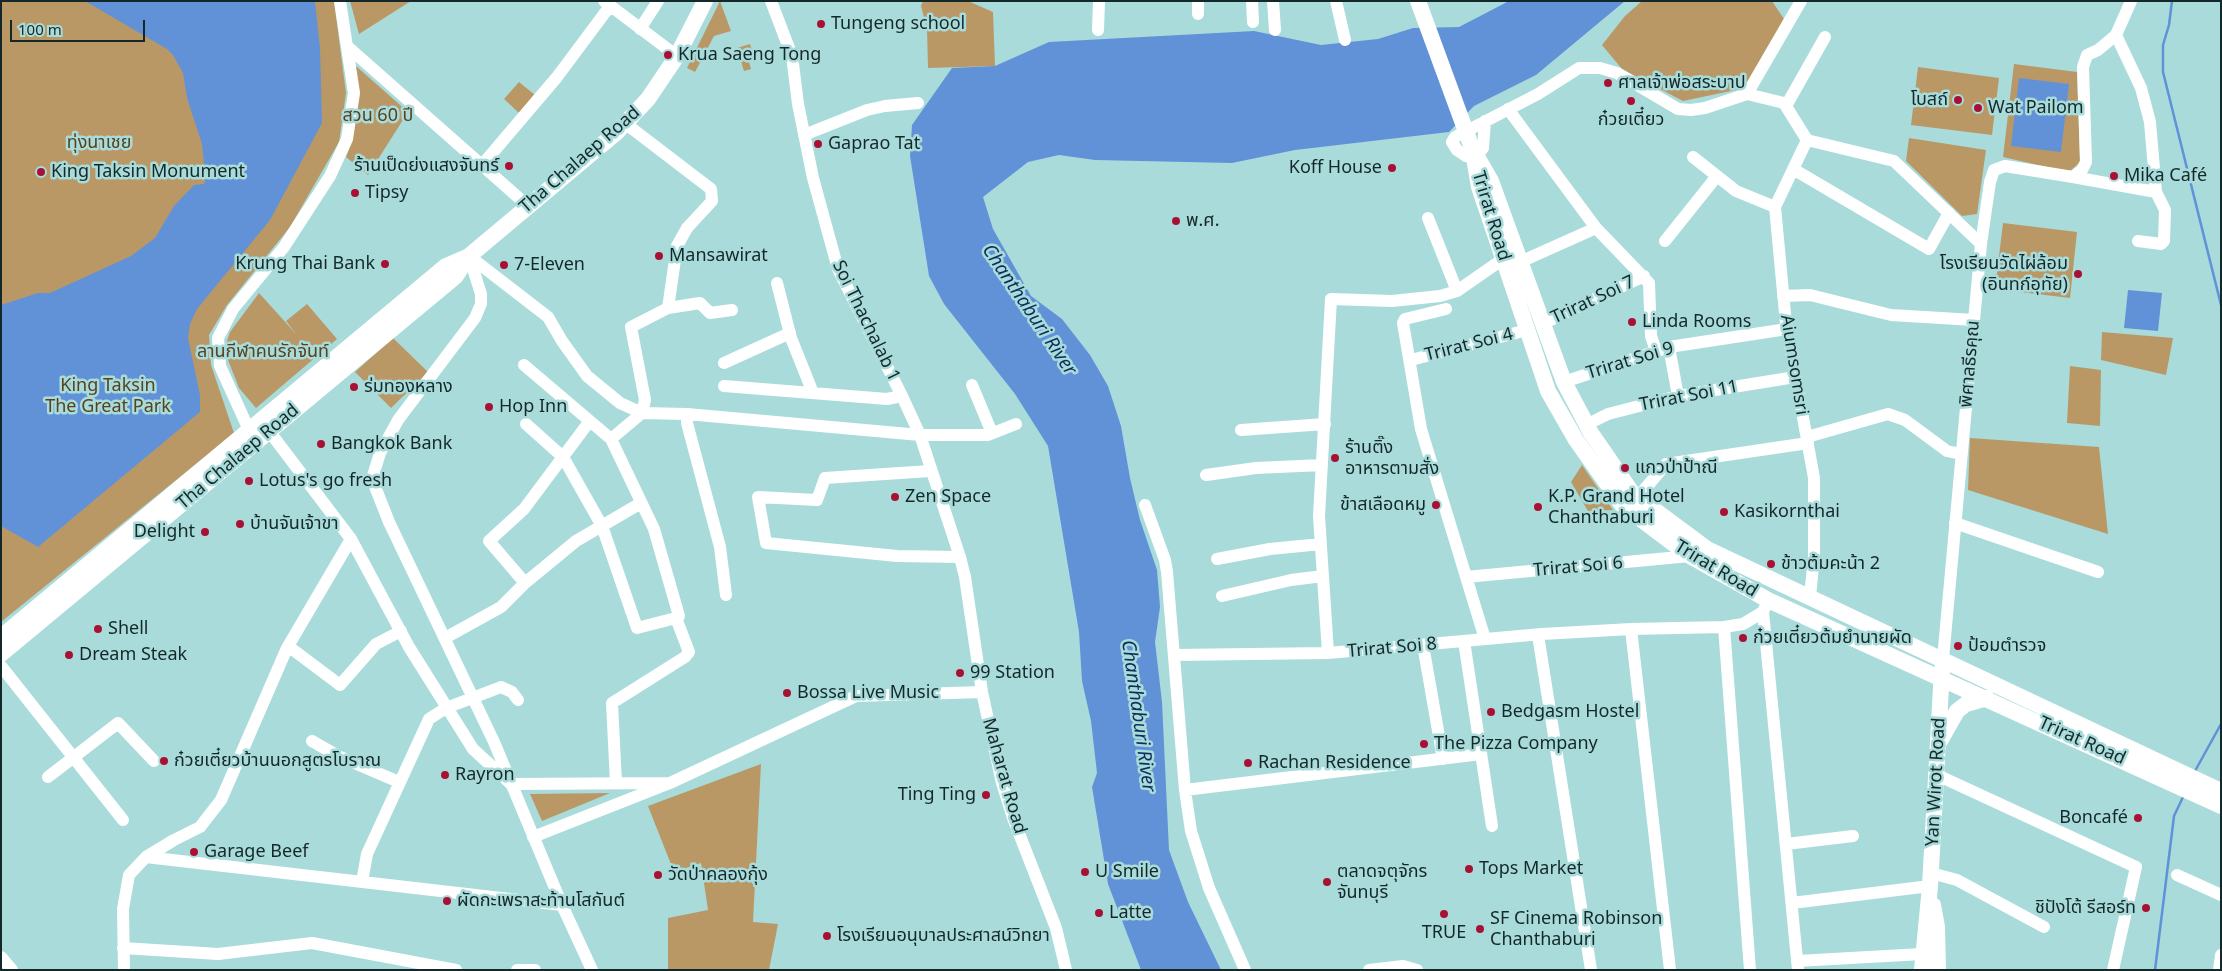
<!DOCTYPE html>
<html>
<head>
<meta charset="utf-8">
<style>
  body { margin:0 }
  #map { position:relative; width:2222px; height:971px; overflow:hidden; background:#a9dbdb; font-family:"Noto Sans",sans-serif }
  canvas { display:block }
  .frame { position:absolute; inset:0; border:2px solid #152829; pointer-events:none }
  .scale { position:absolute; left:10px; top:20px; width:135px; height:22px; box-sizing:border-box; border:2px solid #152829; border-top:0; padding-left:6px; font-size:15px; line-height:18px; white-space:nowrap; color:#152829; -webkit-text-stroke:4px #a9dbdb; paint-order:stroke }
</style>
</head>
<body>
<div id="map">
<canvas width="2222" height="971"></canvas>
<div class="frame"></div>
<div class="scale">100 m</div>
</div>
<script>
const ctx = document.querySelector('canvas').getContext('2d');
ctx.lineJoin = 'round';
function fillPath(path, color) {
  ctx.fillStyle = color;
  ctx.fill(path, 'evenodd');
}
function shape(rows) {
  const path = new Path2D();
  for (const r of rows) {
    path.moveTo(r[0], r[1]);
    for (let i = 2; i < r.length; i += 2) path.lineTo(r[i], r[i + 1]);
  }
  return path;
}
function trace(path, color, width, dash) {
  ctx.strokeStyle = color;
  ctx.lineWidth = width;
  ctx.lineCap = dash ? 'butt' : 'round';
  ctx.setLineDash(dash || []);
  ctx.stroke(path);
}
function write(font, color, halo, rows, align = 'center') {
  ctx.font = font + ' "Noto Sans","Noto Sans Thai",sans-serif';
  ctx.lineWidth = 5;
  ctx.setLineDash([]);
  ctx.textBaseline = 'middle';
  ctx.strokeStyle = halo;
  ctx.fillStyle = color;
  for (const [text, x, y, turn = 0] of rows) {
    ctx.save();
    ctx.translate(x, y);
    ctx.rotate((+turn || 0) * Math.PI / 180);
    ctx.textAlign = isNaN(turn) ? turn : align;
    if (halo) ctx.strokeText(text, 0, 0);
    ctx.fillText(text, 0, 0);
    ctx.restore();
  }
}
fillPath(shape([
  [1,1,334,1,346,93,339,142,290,227,227,305,209,335,211,365,234,433,1,622],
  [350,1,411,1,359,34],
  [720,1,731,31,714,36,695,72,687,68],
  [923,1,968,1,993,12,995,66,928,68,927,29,921,6],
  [1642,1,1772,1,1784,19,1745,88,1683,101,1622,69,1602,45,1625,16],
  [750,44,754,57,748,59,751,69,744,71,737,48],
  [2014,64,2077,72,2080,162,2069,172,2003,157],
  [356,66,408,112,368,175,346,157,352,141],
  [1918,67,1999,78,1992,135,1911,125],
  [519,82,535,95,519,113,504,99],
  [1909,138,1986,150,1977,214,1962,216,1906,161],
  [2003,223,2077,232,2070,298,1995,289],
  [259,293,297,335,286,321,307,304,337,339,256,408,239,388,228,360,225,347,230,332],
  [2102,332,2173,338,2166,375,2101,360],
  [393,338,428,372,391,408,355,372],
  [2070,366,2101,370,2100,426,2067,423],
  [1970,438,2099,447,2108,534,1968,490],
  [1582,465,1613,510,1588,511,1571,482],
  [761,764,753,922,778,924,769,970,668,970,668,918,708,910,701,863,674,872,648,806],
  [610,793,542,821,530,794]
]), '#b99866');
fillPath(shape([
  [85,1,315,1,320,48,322,123,270,220,197,309,190,324,188,338,200,395,200,412,38,547,1,526,1,305,38,293,50,293,131,256,155,238,174,206,194,185,204,184,207,174,204,164,202,144,187,98,183,73,173,55,167,49],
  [1509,1,1625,1,1536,75,1474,106,1449,132,1295,150,1232,163,1095,160,1059,155,1028,162,983,197,993,229,1031,296,1062,319,1090,355,1108,386,1121,426,1130,478,1140,520,1157,570,1160,607,1155,642,1162,702,1169,850,1188,902,1221,970,1141,970,1108,884,1092,787,1097,773,1091,721,1082,681,1079,632,1048,446,1015,394,944,304,929,276,910,156,912,125,952,68,995,66,1049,42,1254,31,1321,45,1378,39,1413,28,1459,27],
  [2019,78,2069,84,2061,152,2011,146],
  [2128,290,2162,293,2158,331,2124,328]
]), '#6192d8');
trace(shape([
  [2172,1,2169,25,2163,45,2163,72,2221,305],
  [2195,771,2221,724],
  [2155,970,2174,816,2183,797]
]), '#6192d8', 2.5);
trace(shape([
  [604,1,677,56],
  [771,1,792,56,798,104,813,178,838,269,902,396,920,435,960,557,965,577,982,692,1002,783,1013,818,1056,928,1066,970],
  [1198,1,1198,14],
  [1252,1,1253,22],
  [1273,1,1275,30],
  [1336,1,1345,40],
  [640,29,658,1],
  [1098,30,1099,1],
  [348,47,528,206],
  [1747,94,1801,1],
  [1786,106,1825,37],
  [1508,109,1596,228,1649,283,1651,336,1656,351],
  [804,135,867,110,885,106,918,103],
  [1807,140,1775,207,1786,324,1814,478,1814,556,1810,597],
  [1477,156,1483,148,1485,121],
  [1474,157,1466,156,1457,150,1452,142,1455,137,1538,94,1579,68,1600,68,1617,73,1678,109,1691,110,1705,108,1747,94,1784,103,1807,140,1894,161,1981,244],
  [1693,157,1736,191,1775,207],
  [483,164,557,77,610,6],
  [1793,169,1929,249,1949,213],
  [2073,177,2156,192,2150,122,2141,88,2116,35],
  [1428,218,1457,291],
  [1665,241,1717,176],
  [2138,241,2161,244,2164,241,2165,210,2156,192],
  [469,256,481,294,481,304,475,318,398,420,380,453,372,479,389,522,494,742,562,905,592,970],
  [469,256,548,317,562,341,587,376,620,403,642,413,687,414,920,435,988,435,1016,424],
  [1503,259,1457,291,1440,296,1392,301,1331,299,1319,516,1328,653,1542,634,1631,629,1724,627,1743,624,1763,612,1768,600],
  [1520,262,1596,228],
  [777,283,791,338,813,393],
  [1783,296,1810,295,1891,315,1974,320],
  [668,308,700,303,710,313,732,310],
  [1446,309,1405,319,1403,323,1421,429,1485,639],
  [1542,324,1644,276],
  [1669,347,1678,396],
  [1411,360,1527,330],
  [724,363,790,333],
  [524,365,611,439,654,529,679,616,676,618,689,652,685,657,612,703,616,783],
  [1564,382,1669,347,1787,329],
  [972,385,992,433],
  [724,386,887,399,902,396],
  [687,414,687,423,720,547,726,595],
  [526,424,563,457,602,526,637,628,676,618],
  [1586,425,1608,414,1678,396,1795,377],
  [249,430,220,366,218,338,233,309,284,247,330,176,347,139,354,93,340,1],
  [1241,430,1325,424],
  [269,431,351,539,409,647,473,749,511,784,670,783],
  [1807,437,1888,414,1905,420,1947,451,1961,454],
  [611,439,642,413,645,400,631,327,668,308,677,246,687,228,712,201,711,189,626,124],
  [930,471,825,478,817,500,758,497,766,543,897,556,960,557],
  [1206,475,1256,468,1322,465],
  [1638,497,1666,464,1808,443],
  [1145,505,1165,560,1167,572,1185,790,1191,831,1209,888,1245,970],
  [1955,523,2098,572],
  [1217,559,1270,549,1321,544],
  [1466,577,1690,556],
  [525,583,489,541,524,509,589,422],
  [1222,596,1291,580,1323,576],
  [1763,612,1798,970],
  [1724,627,1750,970],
  [1631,629,1670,970],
  [1538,635,1591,970],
  [445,638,501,607,525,583,576,541,641,503],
  [1464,641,1492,826],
  [1423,645,1443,759],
  [288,646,340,685,376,644,401,631],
  [1174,655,1328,653],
  [1943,659,1981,244,1990,182,1994,170,2005,166,2073,177,2082,170,2086,162,2083,67,2087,55,2098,50,2116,35,2131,1],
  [1,666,123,820],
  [312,741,338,756,399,782],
  [1937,775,2136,867,2113,970],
  [48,777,118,723,154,761],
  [1185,790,1481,754],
  [533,837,670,783,856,696,982,692],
  [1786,844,1853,836],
  [146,857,562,905],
  [1931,873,1957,880,2044,927],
  [2177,875,2221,895],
  [362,882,367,854,429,719,446,708,501,687,512,692,518,700],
  [1792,903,1930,886],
  [123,948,218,954,312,943,456,970],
  [1,957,12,970],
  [1797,961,1922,954],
  [124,970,123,909,129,875,146,857,174,840,200,827,221,800,287,648,351,539],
  [517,970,535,970],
  [1369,970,1403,966,1417,970],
  [2219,970,2221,955]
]), '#fff', 12);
trace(shape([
  [1418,1,1472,148,1491,181,1564,382,1591,433,1633,494,1707,549,2221,791],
  [1474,158,1479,187,1548,391,1576,440,1622,505,1690,556,1768,600,2221,806],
  [1,637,446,266,469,256],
  [1,654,456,276,469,256,617,132,648,99,677,56,705,1],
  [1940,741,1957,711,1966,704,1987,698],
  [1933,905,1937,927,1938,970],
  [1922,970,1930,886,1942,669]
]), '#fff', 16);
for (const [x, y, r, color] of [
  [821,24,5,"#a81133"],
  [668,55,5,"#a81133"],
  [1608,83,5,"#a81133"],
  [1958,100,5,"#a81133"],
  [1631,101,5,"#a81133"],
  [1978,108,5,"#a81133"],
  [818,144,5,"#a81133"],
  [509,166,5,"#a81133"],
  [1392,168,5,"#a81133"],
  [41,172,5,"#a81133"],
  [2114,176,5,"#a81133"],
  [355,193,5,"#a81133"],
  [1176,221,5,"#a81133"],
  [659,256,5,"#a81133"],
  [385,264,5,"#a81133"],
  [504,265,5,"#a81133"],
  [2078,274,5,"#a81133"],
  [1632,322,5,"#a81133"],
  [354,387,5,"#a81133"],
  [489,407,5,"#a81133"],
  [321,444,5,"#a81133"],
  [1335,458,5,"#a81133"],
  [1625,468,5,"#a81133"],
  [249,481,5,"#a81133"],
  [895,497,5,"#a81133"],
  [1436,505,5,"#a81133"],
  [1538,507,5,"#a81133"],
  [1724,512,5,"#a81133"],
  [240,524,5,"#a81133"],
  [205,532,5,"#a81133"],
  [1771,564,5,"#a81133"],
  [98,629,5,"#a81133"],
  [1743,638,5,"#a81133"],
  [1958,646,5,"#a81133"],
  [69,655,5,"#a81133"],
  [960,673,5,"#a81133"],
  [787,693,5,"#a81133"],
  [1491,712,5,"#a81133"],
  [1424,744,5,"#a81133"],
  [164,761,5,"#a81133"],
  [1248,763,5,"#a81133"],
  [445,775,5,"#a81133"],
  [986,795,5,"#a81133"],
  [2138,818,5,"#a81133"],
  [194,852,5,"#a81133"],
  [1469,869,5,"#a81133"],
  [1085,872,5,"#a81133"],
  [658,875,5,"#a81133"],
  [1327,882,5,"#a81133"],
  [447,901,5,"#a81133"],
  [2146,908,5,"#a81133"],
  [1099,913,5,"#a81133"],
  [1444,914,5,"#a81133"],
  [1480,929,5,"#a81133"],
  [827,936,5,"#a81133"]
]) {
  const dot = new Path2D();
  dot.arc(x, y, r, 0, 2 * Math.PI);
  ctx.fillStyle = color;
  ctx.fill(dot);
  trace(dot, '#a9dbdb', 2);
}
write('18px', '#152829', '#a9dbdb', [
  ["Tungeng school",831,24],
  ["Krua Saeng Tong",678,55],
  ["ศาลเจ้าพ่อสระบาป",1618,83],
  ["โบสถ์",1948,100,"right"],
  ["Wat Pailom",1988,108],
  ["ก๋วยเตี๋ยว",1631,120,"center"],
  ["Gaprao Tat",828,144],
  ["ร้านเป็ดย่งแสงจันทร์",499,166,"right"],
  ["Koff House",1382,168,"right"],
  ["King Taksin Monument",51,172],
  ["Mika Café",2124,176],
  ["Tipsy",365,193],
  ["พ.ศ.",1186,221],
  ["Mansawirat",669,256],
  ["Krung Thai Bank",375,264,"right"],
  ["โรงเรียนวัดไผ่ล้อม",2068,264,"right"],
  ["(อินทก์อุทัย)",2068,285,"right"],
  ["7-Eleven",514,265],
  ["Linda Rooms",1642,322],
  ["ร่มทองหลาง",364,387],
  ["Hop Inn",499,407],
  ["Bangkok Bank",331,444],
  ["ร้านติ๊ง",1345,448],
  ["อาหารตามสั่ง",1345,469],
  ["แกวป่าป้าณี",1635,468],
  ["Lotus's go fresh",259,481],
  ["Zen Space",905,497],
  ["K.P. Grand Hotel",1548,497],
  ["Chanthaburi",1548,518],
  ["ข้าสเลือดหมู",1426,505,"right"],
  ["Kasikornthai",1734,512],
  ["บ้านจันเจ้าขา",250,524],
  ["Delight",195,532,"right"],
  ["ข้าวต้มคะน้า 2",1781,564],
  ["Shell",108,629],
  ["ก๋วยเตี๋ยวต้มยำนายผัด",1753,638],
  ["ป้อมตำรวจ",1968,646],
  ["Dream Steak",79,655],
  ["99 Station",970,673],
  ["Bossa Live Music",797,693],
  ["Bedgasm Hostel",1501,712],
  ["The Pizza Company",1434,744],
  ["ก๋วยเตี๋ยวบ้านนอกสูตรโบราณ",174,761],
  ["Rachan Residence",1258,763],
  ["Rayron",455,775],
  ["Ting Ting",976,795,"right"],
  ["Boncafé",2128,818,"right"],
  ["Garage Beef",204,852],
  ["Tops Market",1479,869],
  ["U Smile",1095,872],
  ["ตลาดจตุจักร",1337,872],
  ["จันทบุรี",1337,893],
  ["วัดป่าคลองกุ้ง",668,875],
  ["ผัดกะเพราสะท้านโสกันต์",457,901],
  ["ชิปังโต้ รีสอร์ท",2136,908,"right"],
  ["Latte",1109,913],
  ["SF Cinema Robinson",1490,919],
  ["Chanthaburi",1490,940],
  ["TRUE",1444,933,"center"],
  ["โรงเรียนอนุบาลประศาสน์วิทยา",837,936]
], 'left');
write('18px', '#57421e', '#a9dbdb', [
  ["สวน 60 ปี",378,116],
  ["ทุ่งนาเชย",99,143],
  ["ลานกีฬาคนรักจันท์",263,352],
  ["King Taksin",108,386],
  ["The Great Park",108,407]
]);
write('18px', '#152829', '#a9dbdb', [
  ["Tha Chalaep Road",580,160,-41],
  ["Trirat Road",1491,216,73],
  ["Trirat Soi 7",1593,300,-25],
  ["Soi Thachalab 1",866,321,64],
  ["Trirat Soi 4",1469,345,-14],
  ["Trirat Soi 9",1630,361,-17],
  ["พิศาลธีรคุณ",1970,364,-85],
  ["Aiumsomsri",1794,365,81],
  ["Trirat Soi 11",1689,396,-11],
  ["Tha Chalaep Road",238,457,-40],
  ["Trirat Soi 6",1578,567,-5],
  ["Trirat Road",1716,569,31],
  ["Trirat Soi 8",1392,648,-5],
  ["Trirat Road",2082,741,24],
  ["Maharat Road",1004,776,74],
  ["Yan Wirot Road",1936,782,-87]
]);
write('italic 19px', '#0d2d5a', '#a9dbdb', [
  ["Chanthaburi River",1029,310,56],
  ["Chanthaburi River",1138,716,82]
]);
</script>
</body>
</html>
